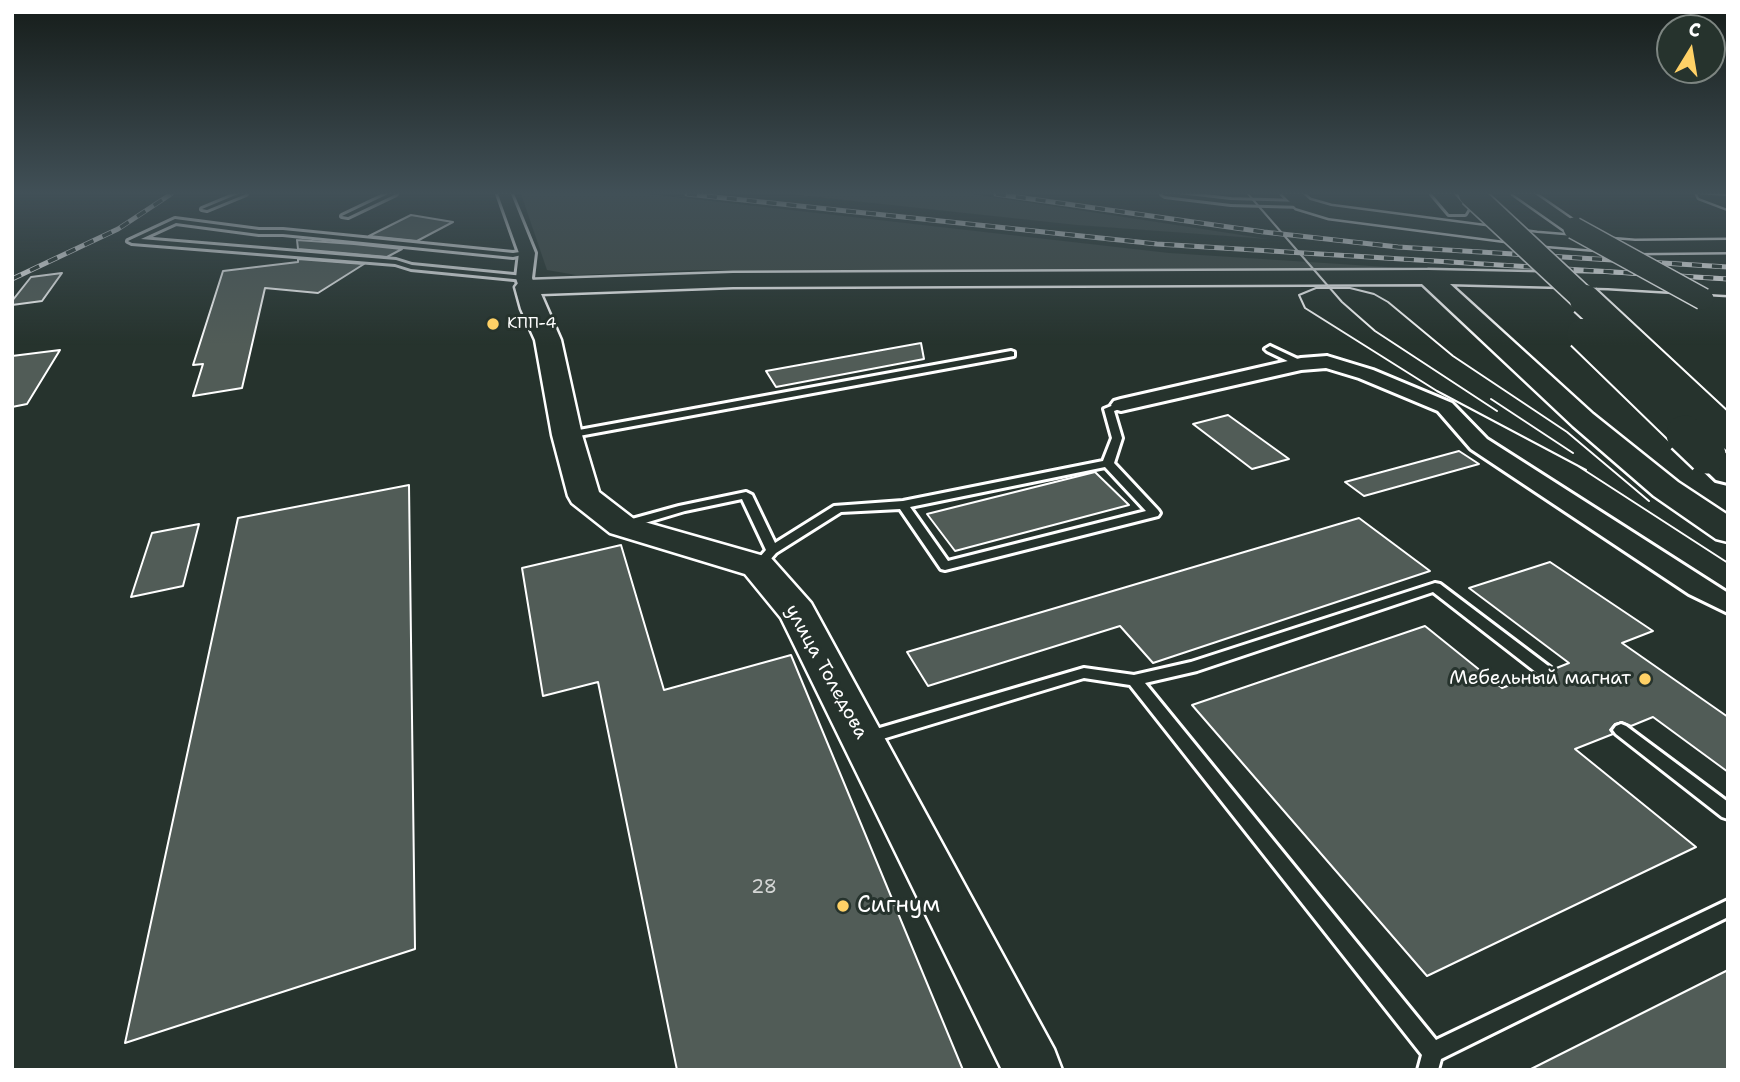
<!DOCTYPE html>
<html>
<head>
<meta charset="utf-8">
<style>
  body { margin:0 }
  #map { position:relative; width:1740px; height:1082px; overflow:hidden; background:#26332d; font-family:"Shantell Sans",sans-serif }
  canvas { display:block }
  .frame { position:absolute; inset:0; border:14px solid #fff; pointer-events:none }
  .north { position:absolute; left:1656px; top:14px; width:70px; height:70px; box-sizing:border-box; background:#26332d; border:2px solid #7d8581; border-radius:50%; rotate:11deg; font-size:19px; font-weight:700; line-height:28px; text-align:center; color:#fff }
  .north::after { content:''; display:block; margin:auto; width:24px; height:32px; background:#ffd166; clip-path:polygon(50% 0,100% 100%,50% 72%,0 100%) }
</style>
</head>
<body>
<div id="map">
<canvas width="1740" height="1082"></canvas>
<div class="frame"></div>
<div class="north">С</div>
</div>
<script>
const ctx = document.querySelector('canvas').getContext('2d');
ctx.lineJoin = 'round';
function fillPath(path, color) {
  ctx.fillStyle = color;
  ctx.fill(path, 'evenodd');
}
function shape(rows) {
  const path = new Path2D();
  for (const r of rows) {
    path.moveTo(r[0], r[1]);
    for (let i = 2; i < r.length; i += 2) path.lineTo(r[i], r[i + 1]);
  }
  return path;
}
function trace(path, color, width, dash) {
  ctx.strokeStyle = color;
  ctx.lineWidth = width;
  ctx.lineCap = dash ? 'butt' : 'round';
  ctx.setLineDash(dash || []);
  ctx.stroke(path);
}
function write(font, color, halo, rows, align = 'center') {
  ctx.font = font + ' "Shantell Sans",sans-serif';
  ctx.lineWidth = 6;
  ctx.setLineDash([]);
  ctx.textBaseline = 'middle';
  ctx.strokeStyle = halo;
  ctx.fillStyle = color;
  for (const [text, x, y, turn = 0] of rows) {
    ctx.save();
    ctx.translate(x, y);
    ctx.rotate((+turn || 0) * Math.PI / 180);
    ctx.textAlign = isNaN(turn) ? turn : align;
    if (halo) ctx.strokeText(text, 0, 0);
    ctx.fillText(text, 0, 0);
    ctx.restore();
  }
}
fillPath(shape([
  [521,194,650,194,1169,253,1496,274,697,270,576,275,547,270],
  [788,194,973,194,1268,239,1077,225]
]), '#3e4944');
const building = shape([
  [411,215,453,222,417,241,369,236,411,215],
  [297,240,354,244,402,249,387,257,298,249,297,240],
  [298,259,364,264,318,293,265,288,242,388,193,396,203,364,193,365,223,271,298,262,298,259],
  [62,273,42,301,12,305,12,301,31,277,62,273],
  [921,343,924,359,776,387,766,371,921,343],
  [60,350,27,404,12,407,12,356,60,350],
  [1228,415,1289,459,1252,469,1193,424,1228,415],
  [1459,451,1479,464,1364,496,1345,482,1459,451],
  [1095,472,1129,505,955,551,927,514,1095,472],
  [409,485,415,949,125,1043,238,518,409,485],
  [1359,518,1430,571,1153,663,1120,626,928,686,907,652,1359,518],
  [199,524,183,586,131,597,152,533,199,524],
  [621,545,664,690,791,655,963,1070,677,1070,598,682,543,696,522,568,621,545],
  [1550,562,1653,631,1622,643,1728,717,1728,772,1653,717,1631,726,1622,722,1615,724,1610,730,1613,734,1575,749,1696,847,1427,976,1192,705,1425,626,1502,688,1536,675,1540,679,1552,679,1555,673,1554,669,1569,663,1469,588,1550,562],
  [1728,970,1728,1070,1529,1070,1728,970]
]);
fillPath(building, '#515c57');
trace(building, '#fff', 2);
const lane = shape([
  [238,194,246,194,207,210,202,209,238,194],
  [388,194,396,194,348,217,342,216,388,194],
  [1162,194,1179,194,1231,200,1303,202,1306,204,1303,206,1231,204,1165,196,1162,194],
  [175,219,259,230,283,230,513,253,527,251,531,253,513,257,283,234,259,234,176,223,141,239,396,260,412,265,524,276,528,278,524,280,411,269,395,264,132,243,128,241,175,219],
  [1270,346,1304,362,1306,364,1304,366,1298,366,1267,351,1265,349,1270,346],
  [1011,351,1014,352,1014,356,568,438,563,435,568,432,1011,351],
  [1121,402,1126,405,1125,407,1114,411,1122,438,1114,463,1158,510,1160,513,1158,516,945,570,941,569,900,509,841,512,776,553,762,569,758,570,752,566,766,550,742,499,685,511,625,529,619,525,621,522,679,506,746,492,752,495,775,543,834,506,903,501,1103,461,1112,438,1104,409,1121,402],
  [1105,467,1146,511,948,561,910,507,1105,467],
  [1435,583,1440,584,1551,668,1553,672,1551,676,1546,677,1541,676,1433,592,1197,671,1145,683,1436,1040,1728,900,1728,917,1441,1059,1438,1070,1418,1070,1422,1055,1130,685,1084,678,866,744,861,742,858,738,861,734,866,732,1084,668,1134,675,1191,662,1435,583],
  [1621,724,1626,726,1728,802,1728,819,1722,817,1616,734,1613,730,1616,726,1621,724]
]);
const street = shape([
  [498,194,511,194,535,253,532,278,535,287,533,290,527,292,519,287,516,278,519,253,498,194],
  [1327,356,1373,370,1452,403,1487,439,1728,593,1728,613,1689,594,1471,449,1438,411,1359,378,1326,368,1301,370,1121,411,1114,409,1111,405,1114,401,1121,399,1301,358,1327,356]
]);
const secondary = shape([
  [1282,194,1303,194,1310,200,1331,206,1537,233,1635,241,1728,240,1728,252,1635,253,1537,245,1329,218,1296,208,1282,194],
  [1513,194,1535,194,1584,228,1581,232,1574,234,1567,232,1513,194],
  [1697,194,1728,196,1728,209,1699,198,1697,194],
  [1428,270,1608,274,1728,281,1728,295,1608,288,1450,284,1593,414,1678,482,1728,515,1728,542,1716,539,1654,496,1573,426,1422,284,733,287,541,294,561,340,582,435,599,492,634,519,771,558,811,603,1054,1049,1062,1070,1002,1070,781,618,745,574,610,533,572,503,568,496,552,435,535,340,521,309,515,287,519,282,527,280,733,273,1428,270]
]);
const primary = shape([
  [1432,194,1454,194,1468,209,1465,214,1449,214,1432,194],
  [1707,445,1719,448,1728,455,1728,483,1716,480,1690,455,1695,448,1707,445]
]);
trace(lane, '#fff', 6);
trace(street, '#fff', 6);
trace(secondary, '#fff', 5);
trace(primary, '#fff', 6);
fillPath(lane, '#26332d');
fillPath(street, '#26332d');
fillPath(secondary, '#26332d');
fillPath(primary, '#26332d');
trace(shape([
  [1248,194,1342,302,1375,331,1497,411],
  [1491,399,1573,453],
  [1578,466,1728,563],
  [1586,470,1437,391,1305,308,1299,295,1316,288,1350,288,1374,294,1388,302,1453,356,1567,432,1649,501]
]), '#fff', 2);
const rail = shape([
  [687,194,1157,244,1728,279],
  [996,194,1264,232,1398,247,1728,267],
  [12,279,118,229,171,194]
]);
trace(rail, '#fff', 5);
trace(rail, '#26332d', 3.5, [10]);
const secondaryBridge = shape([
  [1574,228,1703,299]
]);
const primaryBridgeFar2 = shape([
  [1471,194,1587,302]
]);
const primaryBridgeFar1 = shape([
  [1585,300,1728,433],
  [1582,334,1687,436]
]);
const primaryBridge = shape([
  [1685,434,1707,455]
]);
trace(secondaryBridge, '#fff', 24, []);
trace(primaryBridgeFar2, '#fff', 27, []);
trace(primaryBridgeFar1, '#fff', 34, []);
trace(primaryBridge, '#fff', 42, []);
trace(secondaryBridge, '#26332d', 21);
trace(primaryBridgeFar2, '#26332d', 24);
trace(primaryBridgeFar1, '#26332d', 30);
trace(primaryBridge, '#26332d', 37);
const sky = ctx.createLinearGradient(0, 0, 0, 345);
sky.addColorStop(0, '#151c19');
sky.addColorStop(0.56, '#415057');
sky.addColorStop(1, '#41505700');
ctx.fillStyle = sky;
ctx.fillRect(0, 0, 1740, 345);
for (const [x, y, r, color] of [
  [493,324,7,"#ffd166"],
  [1645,679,7,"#ffd166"],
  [843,906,7,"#ffd166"]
]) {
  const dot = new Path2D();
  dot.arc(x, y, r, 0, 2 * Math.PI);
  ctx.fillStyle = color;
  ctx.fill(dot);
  trace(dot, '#26332d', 2.5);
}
write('16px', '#fff', '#26332d', [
  ["КПП-4",507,324]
], 'left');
write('19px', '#fff', '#26332d', [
  ["улица Толедова",826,672,61]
]);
write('19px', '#fff', '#26332d', [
  ["Мебельный магнат",1631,679]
], 'right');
write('19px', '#d4d6d5', null, [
  ["28",764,888]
]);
write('23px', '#fff', '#26332d', [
  ["Сигнум",857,906]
], 'left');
</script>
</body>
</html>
